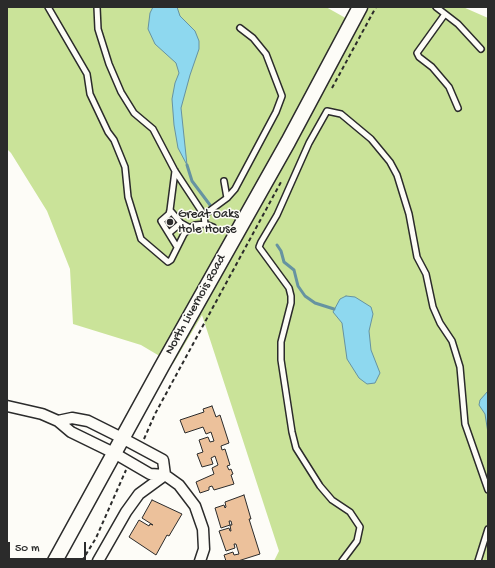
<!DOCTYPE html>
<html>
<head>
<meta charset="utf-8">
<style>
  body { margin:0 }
  #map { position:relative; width:495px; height:568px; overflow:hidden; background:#fdfcf7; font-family:"Gochi Hand",sans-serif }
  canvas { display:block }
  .frame { position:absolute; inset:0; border:8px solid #2b2b2b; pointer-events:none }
  .scale { position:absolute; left:8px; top:542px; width:78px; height:18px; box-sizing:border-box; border:2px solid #2b2b2b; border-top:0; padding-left:5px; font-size:12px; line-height:14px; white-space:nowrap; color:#2b2b2b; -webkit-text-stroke:3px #fdfcf7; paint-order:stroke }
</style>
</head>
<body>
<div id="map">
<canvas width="495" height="568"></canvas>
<div class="frame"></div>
<div class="scale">50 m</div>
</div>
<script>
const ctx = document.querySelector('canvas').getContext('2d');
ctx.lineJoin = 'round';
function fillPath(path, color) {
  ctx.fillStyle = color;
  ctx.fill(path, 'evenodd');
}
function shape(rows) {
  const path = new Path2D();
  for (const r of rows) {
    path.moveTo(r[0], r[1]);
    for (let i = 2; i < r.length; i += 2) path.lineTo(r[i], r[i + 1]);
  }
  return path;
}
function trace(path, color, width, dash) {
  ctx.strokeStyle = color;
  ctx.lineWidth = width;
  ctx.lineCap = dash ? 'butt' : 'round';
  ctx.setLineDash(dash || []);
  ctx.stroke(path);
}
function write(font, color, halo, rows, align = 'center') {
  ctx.font = font + ' "Gochi Hand",sans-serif';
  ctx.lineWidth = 3;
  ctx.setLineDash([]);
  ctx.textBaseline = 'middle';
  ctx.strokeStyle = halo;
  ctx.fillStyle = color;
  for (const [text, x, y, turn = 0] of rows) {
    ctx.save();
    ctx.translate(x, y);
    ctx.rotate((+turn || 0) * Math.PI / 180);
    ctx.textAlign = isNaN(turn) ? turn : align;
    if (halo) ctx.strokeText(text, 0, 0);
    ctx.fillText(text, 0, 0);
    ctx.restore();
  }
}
fillPath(shape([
  [7,7,326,7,358,25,368,7,463,7,488,18,488,561,274,561,279,551,202,315,173,364,141,345,73,324,70,269,47,211,11,153,7,149]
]), '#cae399');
const water = shape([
  [153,7,177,7,180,16,195,31,199,41,199,49,190,75,181,108,187,165,178,148,174,125,172,99,175,83,179,73,176,63,155,44,148,29,150,13,153,7],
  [346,296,355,297,371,307,373,314,369,331,371,350,380,373,375,383,367,384,359,378,347,359,342,323,333,312,340,299,346,296],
  [488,391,488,433,485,414,479,405,480,400,488,391]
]);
fillPath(water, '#8ed8ef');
trace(water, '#6693a1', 1);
trace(shape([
  [187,165,192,181,210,205],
  [277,245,281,251,284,262,294,270,298,286,305,296,315,303,334,309]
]), '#6693a1', 3);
const building = shape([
  [170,216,176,222,169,228,164,221,170,216],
  [212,406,216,417,220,415,229,443,221,446,222,450,225,449,230,465,227,466,229,470,231,469,233,474,231,475,234,484,214,490,212,486,209,487,209,490,200,493,196,482,214,474,212,468,218,465,215,456,211,458,213,464,202,467,197,454,203,452,199,440,208,437,210,442,214,441,211,432,206,434,203,427,185,433,180,420,204,412,203,409,212,406],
  [244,495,251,519,249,519,260,554,238,561,226,561,224,555,233,552,234,555,239,554,236,544,234,544,235,548,226,551,219,531,229,528,230,531,231,531,230,525,232,525,231,521,229,521,230,525,221,528,215,508,224,505,225,508,226,507,225,502,244,495],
  [152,500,182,514,169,536,167,535,156,555,129,537,139,520,149,526,150,524,153,525,142,518,152,500]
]);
fillPath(building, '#ecc19b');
trace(building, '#2b2b2b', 1);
const service = shape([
  [48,7,87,74,90,94,108,132,114,140,125,167,128,197,141,239,168,262,171,260,184,234,190,228,195,225,205,224,213,227],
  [97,7,98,29,109,64,121,92,134,113,153,129,175,171,204,215],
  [436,7,458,24,481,49],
  [445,14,417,53,419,57,432,67,449,87,458,108],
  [175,171,170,210,181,223,190,228],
  [224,181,227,198],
  [170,210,169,214,161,221,177,247],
  [205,224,204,215,227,198,235,189,276,112,282,96,266,54,253,38,240,28],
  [169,233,181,223],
  [342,561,357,541,360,527,350,512,332,500,320,486,296,448,292,432,281,360,281,342,291,303,291,296,289,288,259,247,261,242,277,215,309,143,327,111,341,114,371,139,390,162,397,175,409,214,417,257,426,274,433,307,440,323,452,341,460,367,465,424,488,490],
  [478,561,488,529]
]);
const minor = shape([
  [7,406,42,414,58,421],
  [165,475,163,460,122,438,88,421,72,418,58,421,71,432,114,453,150,474,165,475,179,485,195,506,203,529,204,549,200,561],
  [98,561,126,512,139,494,165,475]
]);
const secondary = shape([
  [55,561,162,366,288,142,360,7]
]);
trace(service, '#2b2b2b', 8);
trace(minor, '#2b2b2b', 13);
trace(secondary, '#2b2b2b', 17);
trace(shape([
  [332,88,376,7],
  [144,439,155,414,281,182],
  [82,561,96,538,126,470]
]), '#2b2b2b', 2, [4, 3]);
trace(service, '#fdfcf7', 5);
trace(minor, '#fdfcf7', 10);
trace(secondary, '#fdfcf7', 14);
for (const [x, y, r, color] of [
  [170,222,4,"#2b2b2b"]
]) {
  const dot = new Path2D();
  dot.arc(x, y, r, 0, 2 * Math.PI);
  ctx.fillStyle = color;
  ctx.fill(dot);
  trace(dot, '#fdfcf7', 1.5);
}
write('13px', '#2b2b2b', '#fdfcf7', [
  ["Great Oaks",178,215],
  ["Hole House",178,230]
], 'left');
write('13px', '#2b2b2b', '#fdfcf7', [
  ["North Livernois Road",196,305,-61]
]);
</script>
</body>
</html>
